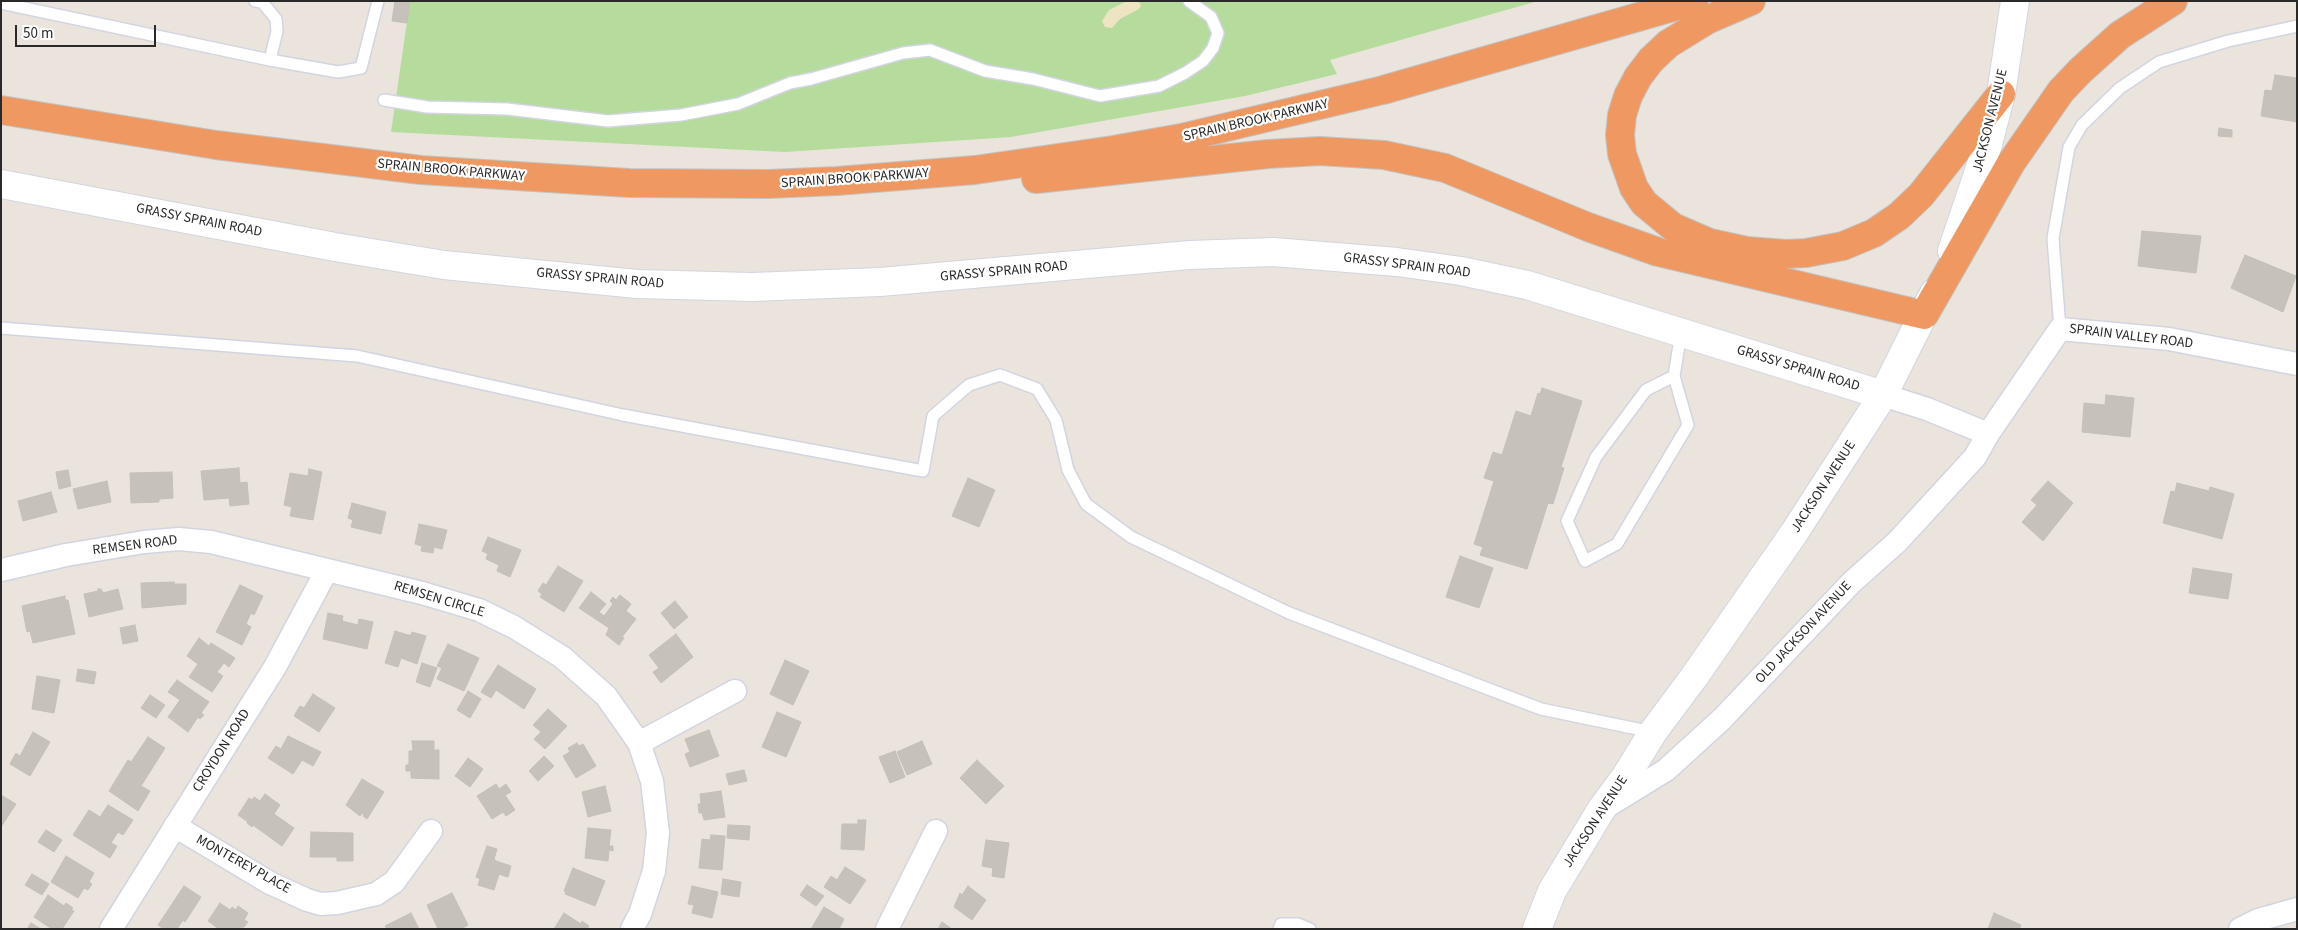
<!DOCTYPE html>
<html>
<head>
<meta charset="utf-8">
<style>
  body { margin:0 }
  #map { position:relative; width:2298px; height:930px; overflow:hidden; background:#eae4dc; font-family:"Source Sans 3",sans-serif }
  canvas { display:block }
  .frame { position:absolute; inset:0; border:2px solid #292929; pointer-events:none }
  .scale { position:absolute; left:15px; top:25px; width:141px; height:22px; box-sizing:border-box; border:2px solid #292929; border-top:0; padding-left:6px; font-size:15px; line-height:18px; white-space:nowrap; color:#292929; -webkit-text-stroke:4px #fff; paint-order:stroke }
</style>
</head>
<body>
<div id="map">
<canvas width="2298" height="930"></canvas>
<div class="frame"></div>
<div class="scale">50 m</div>
</div>
<script>
const ctx = document.querySelector('canvas').getContext('2d');
ctx.lineJoin = 'round';
function fillPath(path, color) {
  ctx.fillStyle = color;
  ctx.fill(path, 'evenodd');
}
function shape(rows) {
  const path = new Path2D();
  for (const r of rows) {
    path.moveTo(r[0], r[1]);
    for (let i = 2; i < r.length; i += 2) path.lineTo(r[i], r[i + 1]);
  }
  return path;
}
function trace(path, color, width, dash) {
  ctx.strokeStyle = color;
  ctx.lineWidth = width;
  ctx.lineCap = dash ? 'butt' : 'round';
  ctx.setLineDash(dash || []);
  ctx.stroke(path);
}
function write(font, color, halo, rows, align = 'center') {
  ctx.font = font + ' "Source Sans 3",sans-serif';
  ctx.lineWidth = 4.5;
  ctx.setLineDash([]);
  ctx.textBaseline = 'middle';
  ctx.strokeStyle = halo;
  ctx.fillStyle = color;
  for (const [text, x, y, turn = 0] of rows) {
    ctx.save();
    ctx.translate(x, y);
    ctx.rotate((+turn || 0) * Math.PI / 180);
    ctx.textAlign = isNaN(turn) ? turn : align;
    if (halo) ctx.strokeText(text, 0, 0);
    ctx.fillText(text, 0, 0);
    ctx.restore();
  }
}
fillPath(shape([
  [410,1,1538,1,1330,60,1337,74,1245,96,1011,137,785,152,391,132]
]), '#b6dc9d');
fillPath(shape([
  [1127,1,1139,1,1141,6,1139,9,1120,19,1112,28,1105,27,1102,21,1109,10]
]), '#ede4c2');
const building = shape([
  [395,1,410,1,407,23,392,21,395,1],
  [2275,75,2297,78,2297,122,2261,116,2265,90,2272,91,2275,75],
  [2219,128,2232,130,2232,137,2218,136,2219,128],
  [2142,231,2201,236,2196,273,2138,266,2142,231],
  [2245,255,2296,276,2283,312,2231,288,2245,255],
  [1542,388,1582,401,1561,467,1564,468,1553,504,1548,503,1527,569,1480,555,1483,547,1474,544,1494,481,1484,478,1493,452,1502,455,1516,411,1531,416,1538,393,1540,394,1542,388],
  [2106,395,2134,398,2130,437,2082,432,2084,403,2105,405,2106,395],
  [239,468,240,483,247,482,249,504,230,506,229,498,204,500,201,471,239,468],
  [309,469,322,472,313,520,290,516,292,507,284,505,290,473,308,476,309,469],
  [68,470,71,486,59,489,56,472,68,470],
  [172,472,173,498,159,499,159,502,131,503,130,473,172,472],
  [968,478,995,490,979,527,952,516,968,478],
  [107,481,111,502,78,509,73,489,107,481],
  [2048,481,2073,503,2043,541,2022,522,2037,505,2031,500,2048,481],
  [2177,483,2209,491,2210,487,2234,494,2222,539,2163,523,2171,491,2175,492,2177,483],
  [51,492,57,512,23,521,18,501,51,492],
  [352,503,386,512,381,534,351,527,353,520,348,518,352,503],
  [419,524,447,530,442,549,434,547,433,553,421,551,422,546,415,544,419,524],
  [488,537,521,550,510,577,497,571,499,565,486,559,488,554,482,551,488,537],
  [1460,556,1493,568,1479,608,1446,597,1460,556],
  [558,566,583,581,564,612,540,597,542,594,538,591,543,583,546,585,558,566],
  [2193,568,2232,574,2228,599,2189,593,2193,568],
  [174,582,174,584,186,584,186,604,142,608,141,583,174,582],
  [240,585,263,596,254,615,251,613,246,624,251,627,242,645,216,632,240,585],
  [98,589,101,589,103,593,118,589,123,609,89,617,84,594,98,591,98,589],
  [591,592,606,604,599,612,604,616,613,604,610,601,613,597,616,600,620,595,631,604,626,611,636,619,622,637,624,638,619,645,606,635,609,628,579,608,591,592],
  [65,596,65,600,68,600,75,634,33,643,30,631,27,632,22,606,65,596],
  [675,601,688,617,674,629,661,613,675,601],
  [328,613,343,616,342,621,358,625,359,619,373,622,367,649,323,639,328,613],
  [135,625,138,641,123,644,120,628,135,625],
  [395,631,408,635,411,635,412,632,426,636,417,664,401,658,398,667,385,663,395,631],
  [676,634,693,657,661,683,653,672,659,668,649,655,676,634],
  [199,638,209,646,211,643,235,658,229,667,224,663,217,672,223,676,212,692,189,677,198,664,187,656,199,638],
  [448,644,479,658,464,691,437,679,442,668,437,666,448,644],
  [785,660,809,671,793,705,770,694,785,660],
  [422,663,437,668,430,687,416,682,422,663],
  [498,665,536,689,524,709,496,690,491,698,481,692,498,665],
  [78,669,96,672,94,684,76,681,78,669],
  [37,676,60,680,54,713,32,709,37,676],
  [177,680,209,702,201,713,204,715,200,719,198,717,188,732,168,717,180,700,168,692,177,680],
  [468,691,481,699,470,718,457,710,468,691],
  [313,694,335,708,319,732,294,716,300,706,304,708,313,694],
  [150,695,165,705,156,718,141,708,150,695],
  [548,709,567,726,545,749,534,739,541,732,533,725,548,709],
  [777,712,801,722,786,757,762,747,777,712],
  [709,730,719,756,690,767,685,754,690,752,685,739,709,730],
  [33,732,50,742,30,776,10,764,16,753,20,756,33,732],
  [288,736,321,752,313,766,302,760,293,774,268,758,276,746,281,749,288,736],
  [148,737,165,748,141,786,150,791,138,811,109,791,128,760,131,762,148,737],
  [412,741,434,741,434,750,439,750,439,779,411,778,411,771,406,771,406,765,409,765,409,751,413,751,412,741],
  [922,741,932,764,907,775,897,752,922,741],
  [577,743,579,746,583,744,596,766,576,778,563,756,570,752,568,748,577,743],
  [895,751,905,777,890,783,879,757,895,751],
  [544,756,554,766,538,781,529,771,544,756],
  [468,758,483,769,470,787,455,776,468,758],
  [977,760,1004,786,986,804,960,778,977,760],
  [744,770,747,781,729,785,726,774,744,770],
  [362,779,384,792,367,819,363,816,364,814,362,813,360,816,346,805,362,779],
  [496,784,499,789,506,784,511,792,505,795,515,810,506,816,503,812,492,819,477,796,496,784],
  [605,786,611,811,588,817,582,792,605,786],
  [721,791,725,817,704,820,702,813,699,813,698,804,701,804,700,794,721,791],
  [265,794,280,805,274,814,294,828,282,846,253,825,252,827,247,823,248,822,238,815,249,798,252,800,254,797,260,801,265,794],
  [1,795,16,804,1,827,1,795],
  [108,805,133,820,123,835,118,832,111,843,117,846,110,858,73,835,89,810,100,817,108,805],
  [858,820,866,820,864,850,841,849,842,824,858,824,858,820],
  [728,825,750,826,749,840,727,838,728,825],
  [588,828,611,830,609,846,613,846,613,851,609,850,608,861,585,858,588,828],
  [46,830,62,840,54,852,38,842,46,830],
  [311,832,353,833,353,861,337,861,337,857,310,857,311,832],
  [711,835,725,836,722,870,699,868,702,839,710,840,711,835],
  [986,840,1009,843,1004,878,992,876,993,868,982,866,986,840],
  [487,846,497,849,494,859,496,861,511,866,508,877,499,874,494,890,478,885,480,879,476,877,487,846],
  [66,856,94,873,89,882,92,884,88,890,84,888,78,898,51,882,66,856],
  [845,867,866,880,850,904,824,887,831,876,837,880,845,867],
  [573,868,605,881,595,906,565,894,566,892,564,891,573,868],
  [32,874,49,884,42,895,25,885,32,874],
  [723,879,741,882,739,897,721,894,723,879],
  [807,885,824,896,816,906,800,895,807,885],
  [184,886,201,897,185,922,183,920,177,929,164,929,158,925,184,886],
  [692,886,718,892,712,918,692,913,694,905,688,904,692,886],
  [968,886,986,900,972,920,954,907,960,893,962,895,968,886],
  [452,893,468,925,461,929,438,929,427,905,452,893],
  [48,895,64,906,66,903,73,908,71,910,74,911,62,929,52,929,34,917,48,895],
  [220,903,230,910,232,907,236,910,238,906,248,913,244,920,248,922,244,927,219,929,208,921,220,903],
  [824,907,844,919,839,929,811,929,824,907],
  [411,913,419,929,387,929,385,926,411,913],
  [564,913,581,924,582,921,589,926,587,929,554,929,564,913],
  [1994,913,2021,925,2019,929,1988,929,1994,913],
  [942,922,952,929,938,929,942,922],
  [31,923,41,929,27,929,31,923]
]);
fillPath(building, '#c6c2bb');
trace(building, '#c5bfb6', 1);
const service = shape([
  [1,3,270,60,277,31,276,19,262,2,255,1],
  [270,60,338,72,361,68,378,1],
  [384,100,427,107,507,109,608,121,681,115,738,104,790,83,811,79,903,53,930,50,985,71,1033,79,1100,96,1159,86,1185,73,1203,61,1213,48,1218,33,1211,17,1189,1],
  [1,328,357,356,623,415,923,471,933,416,969,385,1000,375,1037,389,1056,420,1068,470,1086,504,1131,537,1289,613,1541,709,1652,732],
  [2060,329,2053,238,2069,147,2082,125,2120,88,2159,62,2228,41,2297,26],
  [1674,376,1646,390,1596,457,1567,521,1585,561,1617,544,1688,425,1674,376,1681,333],
  [1279,929,1281,924,1298,924,1310,929]
]);
const minor = shape([
  [1883,395,1927,409,1988,434],
  [1,570,66,555,144,542,179,539,211,542,422,593,479,610,514,627,562,657,606,696,639,743,652,781,658,833,654,871,640,914,632,929],
  [639,743,735,691],
  [1606,807,1666,770,1722,719,1852,582,1897,542,1975,457,1988,434,2060,329,2169,339,2297,364],
  [175,826,270,883,307,900,321,904,337,903,376,894,394,882,431,831],
  [111,929,275,667,327,570],
  [887,929,936,831],
  [2240,929,2258,920,2297,909]
]);
const tertiary = shape([
  [1,184,335,247,444,265,637,284,752,287,880,282,1190,255,1273,252,1397,262,1461,271,1527,285,1883,395]
]);
const secondary = shape([
  [1952,251,1988,144,2001,94,2015,1],
  [1537,929,1552,891,1601,810,1626,776,1653,732,1694,677,1794,533,1883,395,1934,293]
]);
const motorway = shape([
  [1751,1,1707,20,1668,44,1651,60,1638,77,1628,96,1622,115,1620,135,1622,154,1634,188,1644,203,1673,227,1710,243,1747,251,1786,254,1806,253,1843,246,1874,233,1899,216,1921,195,2001,94],
  [1,110,216,145,421,170,629,183,768,184,837,181,975,170,1113,150,1181,138,1383,90,1694,1],
  [1036,179,1268,154,1320,151,1384,155,1445,168,1588,227,1658,252,1924,315,2011,163,2061,91,2080,71,2120,35,2173,1]
]);
trace(service, '#d2d5e1', 14);
trace(minor, '#d2d5e1', 25);
trace(tertiary, '#d2d5e1', 30);
trace(secondary, '#d2d5e1', 30);
trace(motorway, '#c3c3c3', 30);
trace(service, '#fff', 11);
trace(minor, '#fff', 22);
trace(tertiary, '#fff', 28);
trace(secondary, '#fff', 28);
trace(motorway, '#f09861', 28);
write('14px', '#292929', '#fff', [
  ["SPRAIN BROOK PARKWAY",1256,121,-13],
  ["JACKSON AVENUE",1991,121,-76],
  ["SPRAIN BROOK PARKWAY",451,171,5],
  ["SPRAIN BROOK PARKWAY",855,179,-4],
  ["GRASSY SPRAIN ROAD",199,221,11],
  ["GRASSY SPRAIN ROAD",1407,266,7],
  ["GRASSY SPRAIN ROAD",1004,272,-5],
  ["GRASSY SPRAIN ROAD",600,279,5],
  ["SPRAIN VALLEY ROAD",2131,337,7],
  ["GRASSY SPRAIN ROAD",1798,369,17],
  ["JACKSON AVENUE",1824,487,-57],
  ["REMSEN ROAD",135,546,-7],
  ["REMSEN CIRCLE",439,600,17],
  ["OLD JACKSON AVENUE",1804,633,-47],
  ["CROYDON ROAD",222,751,-58],
  ["JACKSON AVENUE",1596,822,-57],
  ["MONTEREY PLACE",243,865,29]
]);
</script>
</body>
</html>
